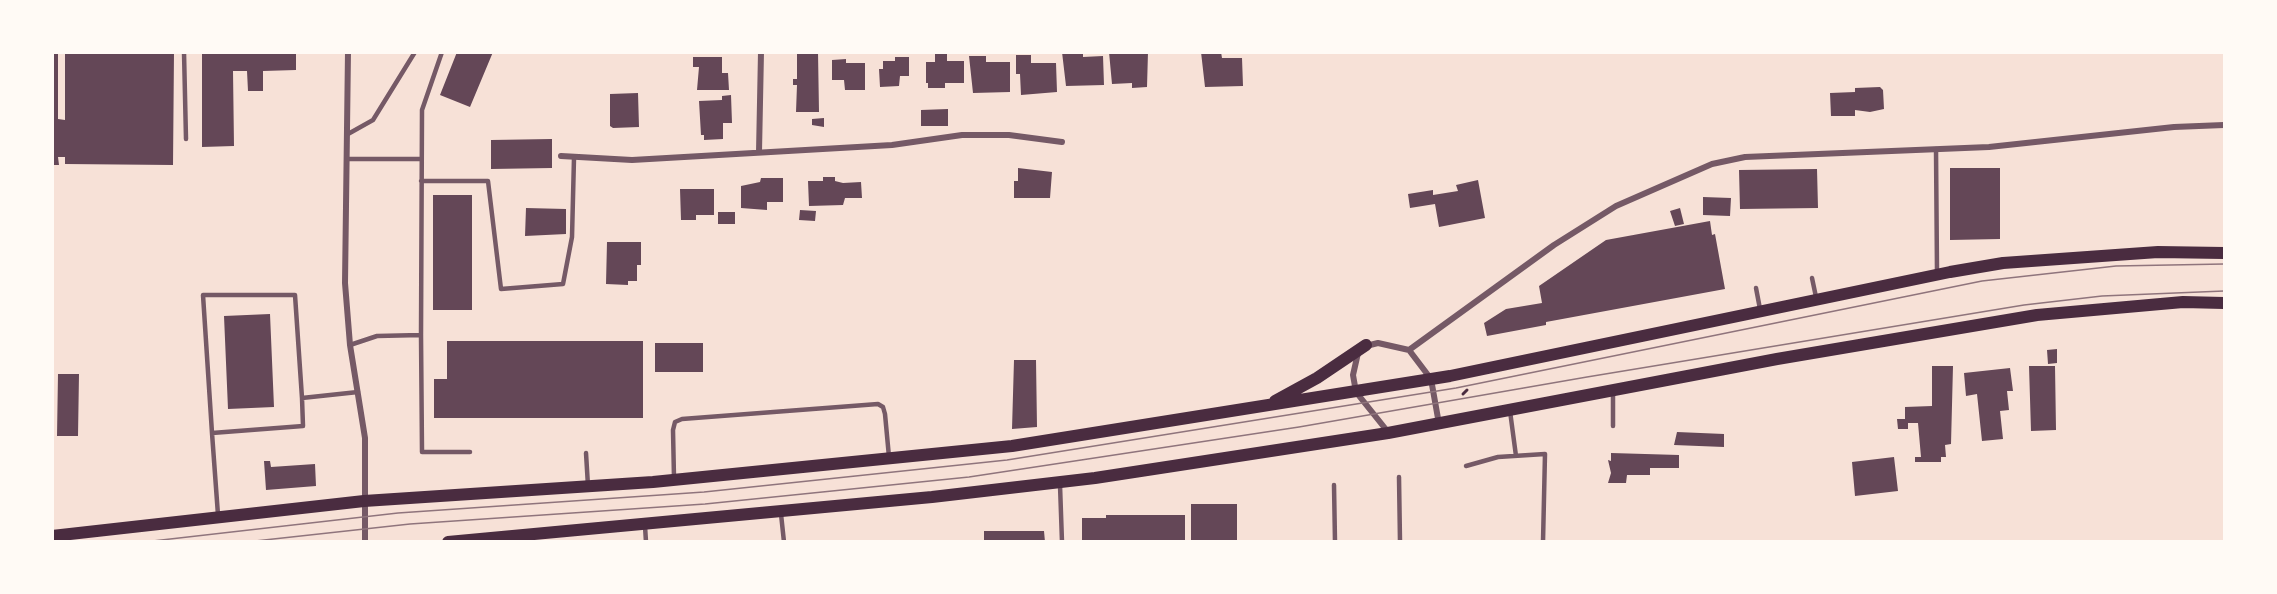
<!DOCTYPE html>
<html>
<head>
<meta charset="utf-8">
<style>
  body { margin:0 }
  #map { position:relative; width:2277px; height:594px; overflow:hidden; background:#f7e1d7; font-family:"IBM Plex Serif",serif }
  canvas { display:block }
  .frame { position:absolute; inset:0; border:54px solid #fffaf5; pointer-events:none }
</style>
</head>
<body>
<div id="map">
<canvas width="2277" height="594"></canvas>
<div class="frame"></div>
</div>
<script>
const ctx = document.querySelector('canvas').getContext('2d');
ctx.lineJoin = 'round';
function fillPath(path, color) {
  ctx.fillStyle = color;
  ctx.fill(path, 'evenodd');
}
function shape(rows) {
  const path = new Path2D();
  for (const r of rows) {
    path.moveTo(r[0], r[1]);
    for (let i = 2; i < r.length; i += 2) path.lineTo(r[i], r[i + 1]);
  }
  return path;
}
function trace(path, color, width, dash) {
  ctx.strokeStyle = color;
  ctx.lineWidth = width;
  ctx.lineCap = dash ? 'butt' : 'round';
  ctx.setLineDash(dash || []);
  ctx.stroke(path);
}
fillPath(shape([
  [52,52,58,52,58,119,65,120,65,52,174,52,173,165,65,164,65,157,58,157,59,165,52,165],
  [202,52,296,52,296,70,263,71,263,91,248,91,247,71,233,71,234,146,202,147],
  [457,52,493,52,470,107,440,95],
  [797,52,818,52,819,112,796,112,797,85,793,85,793,79,797,79],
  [935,52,947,52,947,61,964,61,964,83,945,83,945,88,928,88,928,83,926,83,926,62,935,62],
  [1062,52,1083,52,1083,57,1103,56,1104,85,1066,86],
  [1109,52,1148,52,1147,87,1132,88,1132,83,1112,84],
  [1201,52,1221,52,1222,58,1242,58,1243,86,1205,87],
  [1016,55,1031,55,1031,63,1056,63,1057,92,1021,95,1020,74,1016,74],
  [969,56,986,56,986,62,1010,62,1010,92,973,93],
  [693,57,722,57,722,73,728,73,729,90,697,90,699,67,693,67],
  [895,57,909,57,909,76,900,76,899,86,880,87,879,69,883,69,883,61,895,61],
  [846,59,846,63,865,63,865,90,845,90,844,80,832,80,832,60],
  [1880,87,1883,90,1884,109,1870,112,1855,110,1855,116,1831,116,1830,93,1855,92,1855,88],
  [638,93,639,127,613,128,610,126,610,94],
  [731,95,732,123,723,123,723,139,704,140,704,135,701,135,699,101,722,100,722,96],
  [948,109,948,126,921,126,921,110],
  [824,118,824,127,812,125,812,119],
  [552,139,552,168,491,169,491,140],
  [1018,168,1052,172,1050,198,1014,198,1014,181,1018,181],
  [1950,168,2000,168,2000,239,1950,240],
  [1817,169,1818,208,1740,209,1739,170],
  [823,177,835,177,835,181,843,183,861,182,862,198,845,198,843,205,809,206,808,181,823,181],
  [761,178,783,178,783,202,767,202,767,210,741,208,741,186,760,182],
  [1478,180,1485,218,1439,227,1435,204,1410,208,1408,194,1433,190,1433,195,1458,191,1456,185],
  [680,189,714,189,714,215,696,215,696,220,681,220],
  [433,195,472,195,472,310,433,310],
  [1703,197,1731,198,1730,216,1703,215],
  [526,208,566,209,566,234,525,236],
  [1680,208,1684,224,1675,226,1670,211],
  [800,210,816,211,815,221,799,220],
  [718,212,735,212,735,224,718,224],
  [1710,221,1712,235,1715,234,1725,289,1546,322,1546,325,1487,336,1484,323,1506,309,1542,303,1539,286,1606,240],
  [607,242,641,242,641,265,637,265,637,281,628,281,628,285,606,284],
  [270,314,274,407,228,409,224,316],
  [447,341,643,341,643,418,434,418,434,379,447,379],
  [655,343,703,343,703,372,655,372],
  [2057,349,2057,363,2048,364,2047,350],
  [1014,360,1036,360,1037,427,1012,429],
  [1932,366,1953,366,1951,444,1945,445,1946,457,1941,457,1941,462,1915,462,1915,457,1921,457,1918,423,1908,423,1908,429,1898,429,1897,419,1905,419,1905,407,1932,406],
  [2029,366,2055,366,2056,430,2031,431],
  [2010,368,2013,391,2007,391,2009,410,2000,411,2003,439,1982,441,1977,394,1966,396,1964,373],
  [58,374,79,374,78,436,57,436],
  [1677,432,1724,434,1724,447,1674,445],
  [1611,453,1679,455,1679,468,1650,468,1650,475,1627,475,1626,483,1608,483,1611,473,1608,460,1611,461],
  [1894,457,1898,491,1855,496,1852,462],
  [264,461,270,461,271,467,315,464,316,486,266,490],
  [1191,504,1237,504,1237,542,1191,542],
  [1106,515,1185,515,1185,542,1082,542,1082,518,1106,518],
  [984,531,1044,531,1045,542,984,542]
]), '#644757');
trace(shape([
  [1463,394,1467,390]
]), '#4a2c40', 3);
trace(shape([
  [184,52,186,139],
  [348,134,373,120,415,52],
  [1936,149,1937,272],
  [348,159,421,159],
  [421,181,488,181,501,289,563,284,572,237,574,158],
  [1812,278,1816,297],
  [1756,288,1760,309],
  [421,335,422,452,470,452],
  [350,345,377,336,421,335,422,110,442,52],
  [1510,411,1516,456],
  [1613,426,1613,390],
  [212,433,203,295,295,295,302,398],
  [586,453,588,486],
  [1466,466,1498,457,1545,454,1543,542],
  [1399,477,1400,542],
  [674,478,673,430,675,422,682,419,878,404,883,407,885,414,889,457],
  [1060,485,1062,542],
  [1334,485,1335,542],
  [781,514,784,542],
  [218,515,212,433,303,426,302,398,358,392],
  [645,526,646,542]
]), '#755966', 4.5);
trace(shape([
  [348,52,345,283,350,345,365,438,365,542],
  [759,152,761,52],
  [561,156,632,160,892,145,962,135,1009,135,1062,142],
  [1366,346,1378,343,1409,350,1431,379,1439,424],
  [1409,350,1554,245,1616,206,1712,164,1745,157,1989,147,2174,127,2224,125],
  [1358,353,1353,375,1356,392,1388,432]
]), '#755966', 6);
trace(shape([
  [1275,401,1317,378,1366,345],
  [52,536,364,501,653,482,1012,446,1450,376,1950,272,2003,263,2158,252,2224,253],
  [448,542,932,497,1095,478,1388,433,1777,359,2037,315,2183,302,2224,303]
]), '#4a2c40', 12);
trace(shape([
  [144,542,398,513,704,492,1007,460,1456,388,1982,281,2116,266,2224,264],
  [246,542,410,524,705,504,969,477,1299,427,1587,377,2024,305,2102,296,2224,291]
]), '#8f747c', 1.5);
</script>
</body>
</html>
